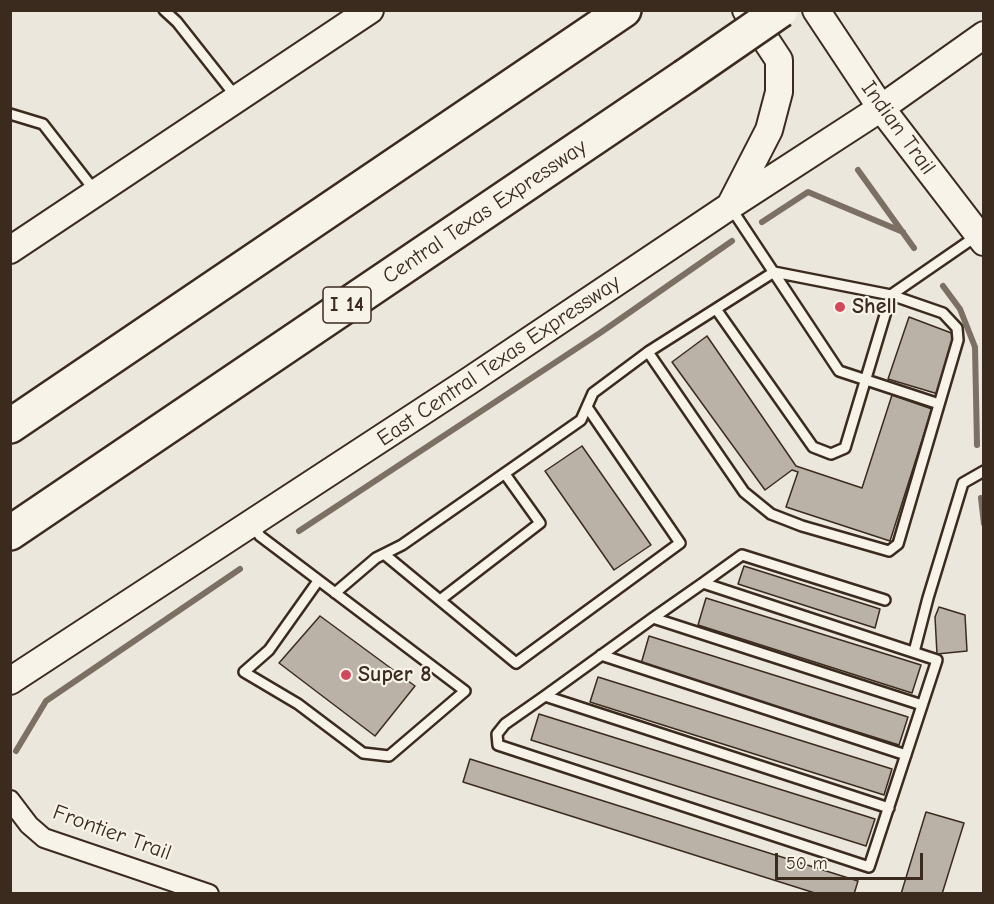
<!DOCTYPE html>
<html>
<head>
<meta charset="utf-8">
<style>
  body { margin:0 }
  #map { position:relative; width:994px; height:904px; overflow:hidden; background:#ece7dc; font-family:"Comic Neue",sans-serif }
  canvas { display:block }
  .frame { position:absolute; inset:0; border:12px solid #3b2a1e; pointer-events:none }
  .scale { position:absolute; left:775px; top:853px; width:148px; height:27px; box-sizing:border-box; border:3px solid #3b2a1e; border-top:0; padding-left:8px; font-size:18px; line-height:21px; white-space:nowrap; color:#3b2a1e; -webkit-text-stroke:4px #f7f3e8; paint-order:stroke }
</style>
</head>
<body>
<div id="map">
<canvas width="994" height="904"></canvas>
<div class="frame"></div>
<div class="scale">50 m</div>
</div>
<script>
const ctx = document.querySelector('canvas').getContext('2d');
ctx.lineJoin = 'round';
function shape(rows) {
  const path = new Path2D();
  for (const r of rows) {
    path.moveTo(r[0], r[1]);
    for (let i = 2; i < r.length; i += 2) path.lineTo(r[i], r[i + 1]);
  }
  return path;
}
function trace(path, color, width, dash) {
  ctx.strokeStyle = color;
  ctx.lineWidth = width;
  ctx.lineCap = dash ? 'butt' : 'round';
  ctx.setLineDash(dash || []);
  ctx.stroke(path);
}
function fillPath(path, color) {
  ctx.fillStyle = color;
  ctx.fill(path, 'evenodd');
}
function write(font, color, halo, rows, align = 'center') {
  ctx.font = font + ' "Comic Neue",sans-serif';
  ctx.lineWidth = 4.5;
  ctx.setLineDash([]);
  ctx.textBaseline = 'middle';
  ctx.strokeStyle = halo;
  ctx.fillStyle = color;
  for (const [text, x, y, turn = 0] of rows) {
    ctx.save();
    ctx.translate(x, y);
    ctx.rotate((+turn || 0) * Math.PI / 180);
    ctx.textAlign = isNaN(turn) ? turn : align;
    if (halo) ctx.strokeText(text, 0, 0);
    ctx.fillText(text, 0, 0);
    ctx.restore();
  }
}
trace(shape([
  [858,170,914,248],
  [762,222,808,192,903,232],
  [943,286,960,309,975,347,977,445],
  [981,498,984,524],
  [299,531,600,333,732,241],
  [16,751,46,701,240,569]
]), '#7c7064', 6);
const building = shape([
  [909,317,954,334,938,394,888,379,909,317],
  [707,336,796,466,862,488,892,395,932,409,890,541,786,507,798,472,792,470,765,490,672,362,707,336],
  [582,446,651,545,614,570,545,471,582,446],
  [744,566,880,609,875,628,738,584,744,566],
  [706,598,921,665,912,693,698,625,706,598],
  [939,607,965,615,967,651,937,654,935,617,939,607],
  [320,616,415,686,375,736,279,663,320,616],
  [649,636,908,717,899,745,641,664,649,636],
  [598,677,892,769,884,795,590,702,598,677],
  [539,714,875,819,866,846,531,740,539,714],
  [470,759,858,881,854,894,818,894,463,782,470,759],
  [926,812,964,823,942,894,901,894,926,812]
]);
fillPath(building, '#bab2a7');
trace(building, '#3b2a1e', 1.5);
const lane = shape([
  [164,10,177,22,237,98],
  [10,114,43,124,95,191],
  [731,208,839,371,939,404],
  [716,309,813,447,831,454,845,448,891,295,978,235],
  [253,525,260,536,465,691,389,756,363,753,298,704,244,672,269,650,318,581],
  [384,554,516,663,680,543,587,407],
  [703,583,937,660,869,867,498,745,497,734,505,724,545,696,653,618,703,583,742,555,885,600],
  [335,593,376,558,402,545,581,420,593,393,648,352,774,272,891,295,943,313,957,328,958,340,898,544,889,551,802,526,771,514,744,492,648,352],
  [440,600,540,523,505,474],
  [653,618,922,705],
  [914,652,928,598,963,483,984,471],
  [601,655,906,755],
  [545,696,889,808]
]);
const street = shape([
  [10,800,29,825,44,838,209,894]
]);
const secondary = shape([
  [816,10,881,108,984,242],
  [731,204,769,130,779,92,779,60,746,10],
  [10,250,370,10],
  [10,681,469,381,730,206,881,108,984,35]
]);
const highway = shape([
  [10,426,624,10],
  [10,533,684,77]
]);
trace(lane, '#3b2a1e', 14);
trace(street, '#3b2a1e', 22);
trace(secondary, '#3b2a1e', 30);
trace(highway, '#3b2a1e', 38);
trace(lane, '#f7f3e8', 9);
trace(street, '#f7f3e8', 18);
trace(secondary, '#f7f3e8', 26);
trace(highway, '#f7f3e8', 33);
const highwayBridge = shape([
  [684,77,781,10]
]);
trace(highwayBridge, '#3b2a1e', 38, []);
trace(highwayBridge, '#f7f3e8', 33);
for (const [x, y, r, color] of [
  [840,307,6,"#d1495b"],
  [346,675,6,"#d1495b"]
]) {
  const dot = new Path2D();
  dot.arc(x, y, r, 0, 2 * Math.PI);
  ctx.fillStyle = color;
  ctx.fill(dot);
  trace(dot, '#f7f3e8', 2);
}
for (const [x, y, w] of [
  [347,305,48]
]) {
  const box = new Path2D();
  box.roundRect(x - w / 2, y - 18, w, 36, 4.5);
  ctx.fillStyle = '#f7f3e8';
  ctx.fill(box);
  trace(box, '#3b2a1e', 1.5);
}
write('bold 21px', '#3b2a1e', null, [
  ["I 14",347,305]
]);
write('22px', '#3b2a1e', '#f7f3e8', [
  ["Indian Trail",898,128,54],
  ["Central Texas Expressway",485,212,-34],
  ["East Central Texas Expressway",499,361,-34],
  ["Frontier Trail",112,833,20]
]);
write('bold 22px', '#3b2a1e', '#f7f3e8', [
  ["Shell",852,307],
  ["Super 8",358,675]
], 'left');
</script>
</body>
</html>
